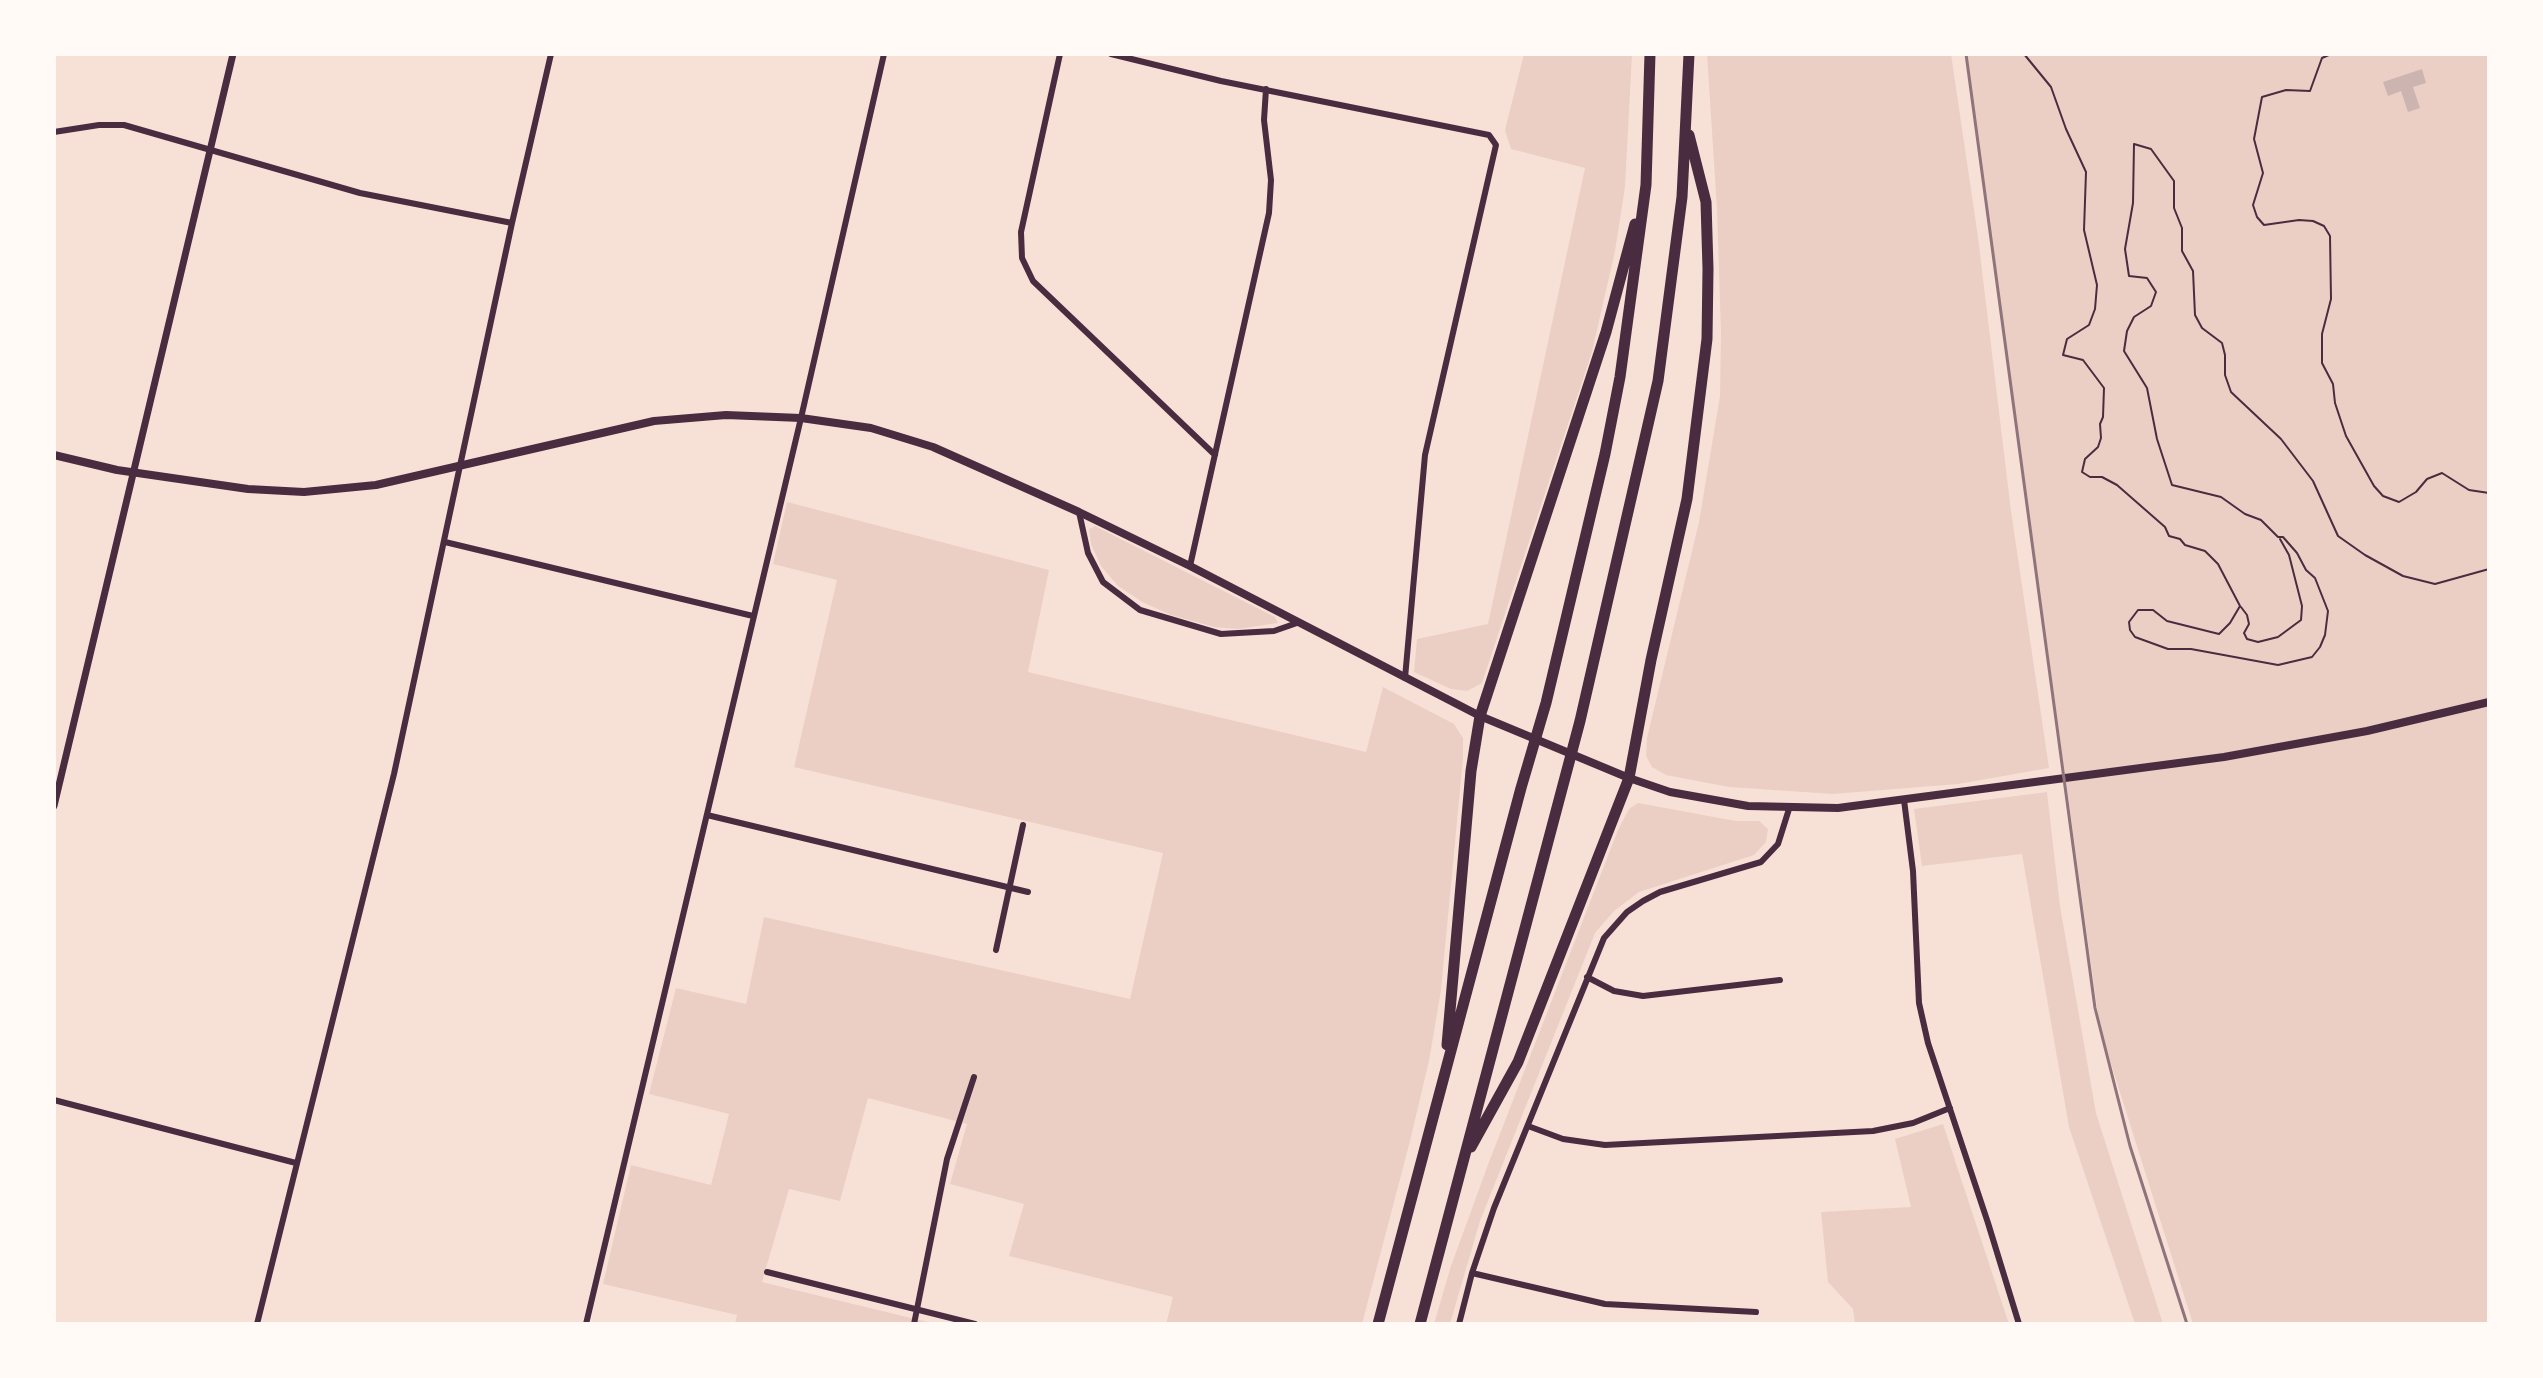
<!DOCTYPE html>
<html>
<head>
<meta charset="utf-8">
<style>
  body { margin:0 }
  #map { position:relative; width:2543px; height:1378px; overflow:hidden; background:#f7e1d7; font-family:"Archivo Narrow",sans-serif }
  canvas { display:block }
  .frame { position:absolute; inset:0; border:56px solid #fffaf5; pointer-events:none }
</style>
</head>
<body>
<div id="map">
<canvas width="2543" height="1378"></canvas>
<div class="frame"></div>
</div>
<script>
const ctx = document.querySelector('canvas').getContext('2d');
ctx.lineJoin = 'round';
function fillPath(path, color) {
  ctx.fillStyle = color;
  ctx.fill(path, 'evenodd');
}
function shape(rows) {
  const path = new Path2D();
  for (const r of rows) {
    path.moveTo(r[0], r[1]);
    for (let i = 2; i < r.length; i += 2) path.lineTo(r[i], r[i + 1]);
  }
  return path;
}
function trace(path, color, width, dash) {
  ctx.strokeStyle = color;
  ctx.lineWidth = width;
  ctx.lineCap = dash ? 'butt' : 'round';
  ctx.setLineDash(dash || []);
  ctx.stroke(path);
}
fillPath(shape([
  [1524,54,1632,54,1625,187,1615,251,1592,352,1482,683,1467,691,1451,689,1414,672,1417,639,1488,624,1585,168,1511,149,1505,130],
  [1707,54,1951,54,1978,237,2011,511,2049,768,1958,784,1833,794,1729,787,1666,775,1652,767,1646,756,1647,738,1699,522,1720,396,1721,333,1717,209],
  [1966,54,2489,54,2489,1324,2193,1324,2100,1029],
  [787,502,1049,570,1028,672,1366,752,1383,687,1454,724,1463,738,1463,758,1441,990,1429,1061,1410,1141,1362,1324,1166,1324,1173,1297,1009,1256,1024,1204,950,1184,967,1124,868,1098,840,1201,789,1189,762,1282,936,1324,735,1324,737,1315,603,1284,631,1165,711,1185,729,1114,649,1094,676,988,746,1004,764,917,1130,999,1163,853,794,767,837,580,773,564],
  [1095,526,1275,617,1278,623,1238,629,1214,627,1171,615,1142,602,1118,586,1101,566,1091,544,1089,529],
  [2047,792,2060,906,2096,1113,2163,1324,2135,1324,2069,1127,2022,854,1922,866,1914,809],
  [1638,803,1736,821,1759,821,1768,829,1766,842,1754,855,1639,892,1614,911,1595,933,1480,1221,1450,1324,1434,1324,1451,1266,1489,1162,1618,830,1629,809],
  [1943,1124,2009,1324,1855,1324,1853,1309,1828,1282,1821,1212,1911,1207,1895,1139]
]), '#ebcfc5');
fillPath(shape([
  [2422,69,2426,83,2413,87,2420,108,2408,112,2401,91,2388,96,2383,82]
]), '#ccb4b1');
trace(shape([
  [2024,54,2051,87,2066,129,2086,172,2084,230,2097,285,2095,309,2089,325,2067,339,2063,355,2083,360,2104,388,2103,417,2100,424,2101,438,2098,447,2085,459,2082,472,2090,477,2102,477,2117,485,2165,527,2169,536,2180,539,2185,545,2205,551,2218,564,2240,606,2230,623,2219,634,2167,621,2153,610,2138,610,2129,622,2130,630,2135,637,2168,649,2191,649,2278,665,2312,657,2320,647,2325,635,2328,611,2315,578,2306,570,2297,553,2283,537,2278,537,2261,520,2245,514,2221,497,2172,485,2157,439,2147,388,2124,351,2127,331,2134,317,2151,306,2156,292,2147,278,2129,276,2125,249,2133,203,2134,144,2151,149,2174,181,2174,208,2182,228,2182,251,2193,271,2195,315,2202,328,2222,343,2225,355,2225,375,2231,392,2281,439,2313,481,2338,536,2365,555,2403,576,2435,584,2489,569],
  [2331,54,2322,58,2310,91,2286,90,2262,97,2254,139,2263,173,2253,205,2257,217,2264,225,2299,220,2313,221,2324,226,2330,236,2331,299,2322,334,2322,363,2333,384,2335,403,2346,436,2374,486,2383,496,2399,502,2416,492,2427,479,2442,473,2469,490,2489,493],
  [2241,607,2247,615,2249,624,2244,633,2247,639,2258,642,2278,637,2301,620,2302,606,2289,555,2280,539]
]), '#4a2c40', 2);
trace(shape([
  [1060,54,1021,232,1022,258,1033,281,1215,455],
  [1111,54,1221,81,1489,135,1496,145,1425,455,1405,678],
  [54,132,99,125,124,125,360,193,512,223],
  [1079,512,1088,553,1103,582,1140,610,1221,634,1274,631,1297,623],
  [445,542,753,616],
  [1190,566,1269,213,1271,180,1264,120,1266,89],
  [1904,800,1913,871,1919,1003,1928,1043,1988,1223,2019,1324],
  [707,815,1028,892],
  [996,950,1023,825],
  [1587,977,1614,991,1643,996,1780,980],
  [54,1100,296,1163],
  [1528,1126,1563,1139,1605,1145,1873,1131,1913,1123,1950,1108],
  [767,1272,975,1324],
  [1472,1273,1605,1304,1756,1312],
  [257,1324,394,774,512,223,551,54],
  [586,1324,801,418,884,54],
  [914,1324,947,1159,974,1077],
  [1459,1324,1472,1273,1494,1208,1604,938,1627,912,1643,901,1660,892,1761,862,1778,844,1789,809]
]), '#4a2c40', 6);
trace(shape([
  [54,806,233,54]
]), '#4a2c40', 7);
trace(shape([
  [54,455,117,470,248,489,304,492,376,485,654,421,726,415,801,418,871,428,933,447,1079,512,1190,566,1480,716,1629,778,1670,792,1748,806,1838,808,2224,757,2367,731,2489,702]
]), '#4a2c40', 8);
trace(shape([
  [1447,1045,1471,771,1480,716,1606,332,1635,224],
  [1471,1147,1518,1062,1629,778,1651,660,1687,499,1707,339,1708,269,1706,202,1689,135],
  [1378,1324,1521,788,1546,703,1605,454,1620,377,1646,185,1650,54],
  [1420,1324,1580,721,1658,381,1682,197,1689,54]
]), '#4a2c40', 11);
trace(shape([
  [1966,54,2095,1008,2130,1146,2187,1324]
]), '#8f747c', 3);
</script>
</body>
</html>
